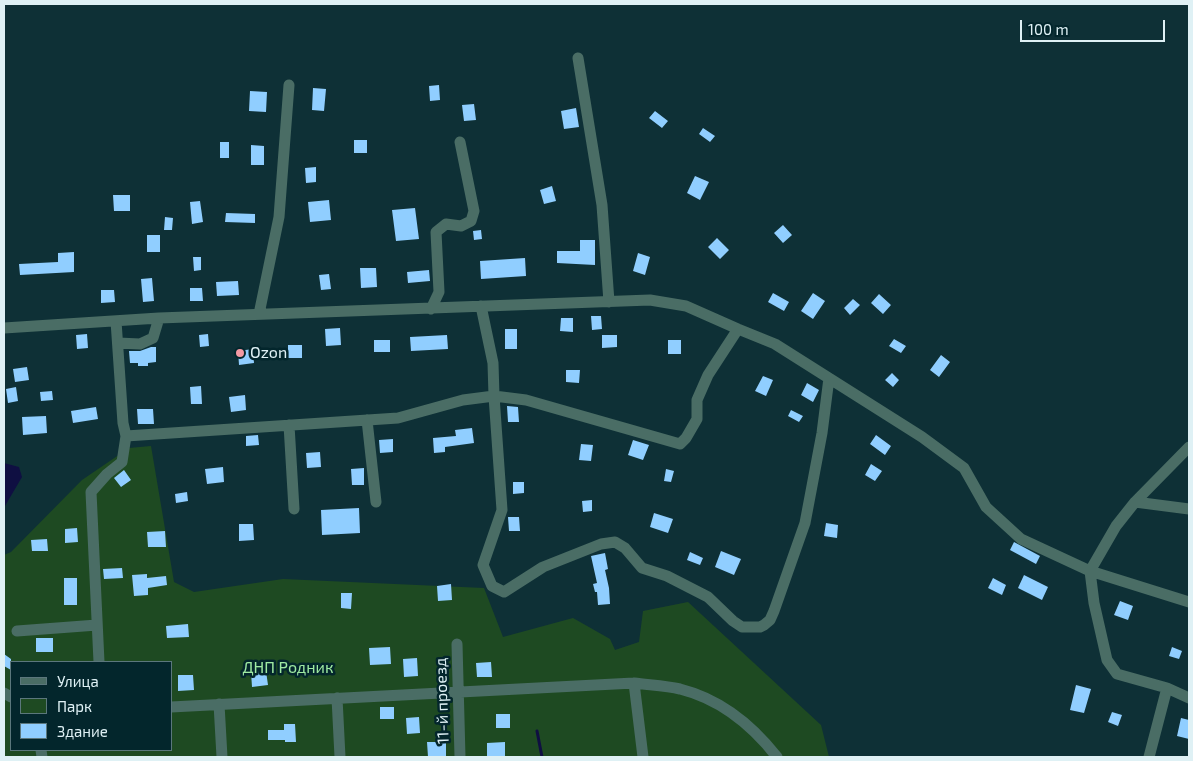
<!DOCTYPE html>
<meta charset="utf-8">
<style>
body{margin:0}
#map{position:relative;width:1193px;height:761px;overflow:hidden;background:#0e3036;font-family:"Exo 2",sans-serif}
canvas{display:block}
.frame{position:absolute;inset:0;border:5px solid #dff1f5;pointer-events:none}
.legend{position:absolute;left:10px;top:661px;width:162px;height:90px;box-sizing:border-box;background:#03262c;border:1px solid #5b777c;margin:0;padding:6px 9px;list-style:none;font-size:15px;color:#dff1f5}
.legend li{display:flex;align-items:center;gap:10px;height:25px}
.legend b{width:25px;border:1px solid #5b777c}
.scale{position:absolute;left:1020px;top:20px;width:145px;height:22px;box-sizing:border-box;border:2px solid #dff1f5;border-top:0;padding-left:6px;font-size:15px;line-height:18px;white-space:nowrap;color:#dff1f5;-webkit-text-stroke:4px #03262c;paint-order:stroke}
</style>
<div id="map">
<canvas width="1193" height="761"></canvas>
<div class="frame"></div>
<ul class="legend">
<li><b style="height:6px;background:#4a6d65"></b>Улица</li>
<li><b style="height:14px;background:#1e4a22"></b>Парк</li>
<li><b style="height:14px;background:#90ceff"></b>Здание</li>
</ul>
<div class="scale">100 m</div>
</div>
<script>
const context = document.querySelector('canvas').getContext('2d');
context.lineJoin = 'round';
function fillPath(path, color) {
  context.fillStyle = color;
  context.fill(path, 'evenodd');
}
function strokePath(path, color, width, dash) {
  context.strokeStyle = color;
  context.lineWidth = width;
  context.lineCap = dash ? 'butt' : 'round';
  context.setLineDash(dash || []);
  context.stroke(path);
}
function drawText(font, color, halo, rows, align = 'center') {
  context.font = font + ' "Exo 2",sans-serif';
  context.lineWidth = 5;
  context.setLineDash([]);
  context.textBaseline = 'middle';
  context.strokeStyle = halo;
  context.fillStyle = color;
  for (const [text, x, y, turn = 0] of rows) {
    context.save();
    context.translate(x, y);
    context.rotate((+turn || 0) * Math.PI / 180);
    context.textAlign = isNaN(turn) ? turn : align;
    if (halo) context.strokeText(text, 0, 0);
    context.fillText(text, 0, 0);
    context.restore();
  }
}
const green = new Path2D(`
 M151,446L174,582L194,592L283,579L484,588L503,637L573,618L610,639L615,650L639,642L643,611L688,602L821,725L829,757H4V555L11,552L82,480L129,448ZM11,662H171V750H11Z`);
const water = new Path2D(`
 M4,463L19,467L22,477L5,506Z`);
const stream = new Path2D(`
 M537,731L542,757`);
const building = new Path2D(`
 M439,85L440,100L430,101L429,86Z
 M313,88L326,89L324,111L312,110Z
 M250,91L267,92L266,112L249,111Z
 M474,104L476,120L464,121L462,105Z
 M576,108L579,127L564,129L561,111Z
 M655,111L668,121L662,128L649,118Z
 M703,128L715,136L710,142L699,134Z
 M354,140H367V153H354Z
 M220,142H229V158H220Z
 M251,145L264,146V165H251Z
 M316,167V182L306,183L305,168Z
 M695,176L709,182L700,200L687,193Z
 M552,186L556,201L544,204L540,190Z
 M113,195H130V211H114Z
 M329,200L331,220L310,222L308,202Z
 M200,201L203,222L192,224L190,202Z
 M415,208L419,239L396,241L392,210Z
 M226,213L255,214V223L225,222Z
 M165,217L173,218L172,230H164Z
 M783,225L792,235L783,243L774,233Z
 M481,230L482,239L474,240L473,231Z
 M147,235H160V252H147Z
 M717,238L729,250L720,259L708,247Z
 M580,240H595V265L557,263V251H580Z
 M74,252V272L20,275L19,264L58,262V253Z
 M638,253L650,257L645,275L633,271Z
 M193,257H201V270L194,271Z
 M525,258L526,276L481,279L480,261Z
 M360,268H376L377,287L361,288Z
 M429,270L430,281L408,283L407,272Z
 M329,274L331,289L321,290L319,275Z
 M152,278L154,301L143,302L141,279Z
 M238,281L239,295L217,296L216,282Z
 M190,288H202L203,301H190Z
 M101,290H114L115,302L101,303Z
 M773,293L789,302L784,311L768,302Z
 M813,293L825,301L813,319L801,311Z
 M879,294L891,305L883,314L871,303Z
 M853,299L860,305L850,315L844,308Z
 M591,316H601L602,329L592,330Z
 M561,318H573V332L560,331Z
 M340,328L341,345L326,346L325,329Z
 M505,329H517V349H505Z
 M87,334L88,348L77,349L76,335Z
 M208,334L209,346L200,347L199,335Z
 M447,335L448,349L411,351L410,337Z
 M602,335H617V347L602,348Z
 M894,339L906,346L901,353L889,346Z
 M374,340H390V352H374Z
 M668,340H681V354H668Z
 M288,345H302V358H288Z
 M151,347H156V362L148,363V366H138V363H130L129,351H140Z
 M253,349L254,363L239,365L238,351Z
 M941,355L950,362L939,377L930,370Z
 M27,367L29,380L15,382L13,369Z
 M566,370H580L579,383L566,382Z
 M892,373L899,380L893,387L885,380Z
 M763,376L773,380L766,396L755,391Z
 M807,383L819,390L813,402L801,395Z
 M201,386L202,404H191L190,387Z
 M16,387L18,401L8,403L6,389Z
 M52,391L53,400L41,401L40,392Z
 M245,395L246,410L231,412L229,397Z
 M507,406L518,407L519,422H508Z
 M96,407L98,419L73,423L71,411Z
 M137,409H153L154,424H138Z
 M791,410L803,416L799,422L788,416Z
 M46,416L47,433L23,435L22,417Z
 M472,428L474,443L445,447V452L434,453L433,438L456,436L455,430Z
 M258,435L259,445L246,446V436Z
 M876,435L891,446L885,455L870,444Z
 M393,439V452L380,453L379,440Z
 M633,440L649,445L643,460L628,455Z
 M581,444L593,445L591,461L579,460Z
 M320,452L321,467L307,468L306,453Z
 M871,464L882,471L875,481L865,475Z
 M223,467L224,482L207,484L205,469Z
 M364,468V485H352L351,469Z
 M666,469L674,471L671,482L664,481Z
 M124,470L131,480L121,487L114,478Z
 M513,482H524V493L513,494Z
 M187,492L188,501L176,503L175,494Z
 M592,500V511L583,512L582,501Z
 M359,508L360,533L322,535L321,510Z
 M654,513L673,519L668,533L650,527Z
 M508,517H519L520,531H509Z
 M826,523L838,525L837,538L824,536Z
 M239,524H253L254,540L239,541Z
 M77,528L78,542L65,543V529Z
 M165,531L166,547H148L147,532Z
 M47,539L48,551H32L31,540Z
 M1014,542L1040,556L1036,564L1010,550Z
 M721,551L741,559L734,575L715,567Z
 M690,552L703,558L700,565L687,560Z
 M605,553L608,569L605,570L609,588L610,604L598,605L597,592H595L593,584L597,583L591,556Z
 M122,568L123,578L104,579L103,569Z
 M147,574V578L166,576L167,585L148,588V595L134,596L132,575Z
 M1024,575L1048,587L1042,600L1018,588Z
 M64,578H77V605H64Z
 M993,578L1006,585L1002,595L988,588Z
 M451,584L452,600L438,601L437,586Z
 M341,593H352L351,609L341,608Z
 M1120,601L1133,606L1128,620L1114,615Z
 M188,624L189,637L167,638L166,626Z
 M36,638H53V652H36Z
 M390,647L391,664L370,665L369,648Z
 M1172,647L1182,651L1179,659L1169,656Z
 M4,654L11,659V670L4,666Z
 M417,658L418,676L404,677L403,659Z
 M491,662L492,677H477L476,663Z
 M266,671L268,685L252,687L251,672Z
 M178,675H193L194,690L178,691Z
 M1076,685L1091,689L1084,713L1070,710Z
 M380,707H394V719H380Z
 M1112,712L1122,715L1118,726L1108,722Z
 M496,714H510V728H496Z
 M419,717L420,733L407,734L406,718Z
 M1181,718L1189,720V739L1177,736Z
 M284,724H295L296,742H285V740H268V730H284Z
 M427,742H446V757H428Z
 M505,742V757H487V743Z`);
const minor = new Path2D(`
 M578,58L602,205L609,302
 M481,306L493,363L494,396L502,510L483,565L492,586L504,592L543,567L601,544L615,542L625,548L642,568L667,576L708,597L733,621L742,627H760L764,625L770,620L774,611L805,523L822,433L829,378
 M431,309L439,292L436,232L446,224L461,226L471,221L474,211L460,142
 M259,314L279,217L289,85
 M116,321L123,423L126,436L398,418L463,400L494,396L526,400L680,444L686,438L697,419V400L708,375L738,329
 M4,328L159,318L650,300L686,306L738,329L775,344L922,437L964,468L986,507L1021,539L1090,571L1189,602
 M118,343L140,344L153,338L159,318
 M367,420L376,502
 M289,425L294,509
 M1135,502L1189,447
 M1189,509L1135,502L1116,526L1090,571L1094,603L1107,660L1117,674L1167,688L1189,698
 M17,631L97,625
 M457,644L460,757
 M99,662L91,492L107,474L122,462L126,436
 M634,683L643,757
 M4,693L11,697
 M337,698L340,757
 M219,704L222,757
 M171,707L634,683C649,685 666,686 680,689C720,699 752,725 777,757
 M41,750L42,757
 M1149,757L1167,688`);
const markers = [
 [240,353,5,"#f49aa4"]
];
const poiNames = [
 ["Ozon",250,353]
];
const parkNames = [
 ["ДНП Родник",288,668]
];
const streetNames = [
 ["11-й проезд",442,701,-92]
];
fillPath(green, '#1e4a22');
fillPath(water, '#0f0f42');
strokePath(stream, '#0f0f42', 3);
fillPath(building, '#90ceff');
strokePath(minor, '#4a6d65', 11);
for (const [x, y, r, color] of markers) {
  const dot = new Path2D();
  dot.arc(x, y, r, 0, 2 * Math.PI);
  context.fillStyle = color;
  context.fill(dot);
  strokePath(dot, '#03262c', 2);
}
drawText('16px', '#dff1f5', '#03262c', poiNames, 'left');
drawText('16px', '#9feaa2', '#03262c', parkNames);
drawText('16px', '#dff1f5', '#03262c', streetNames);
</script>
